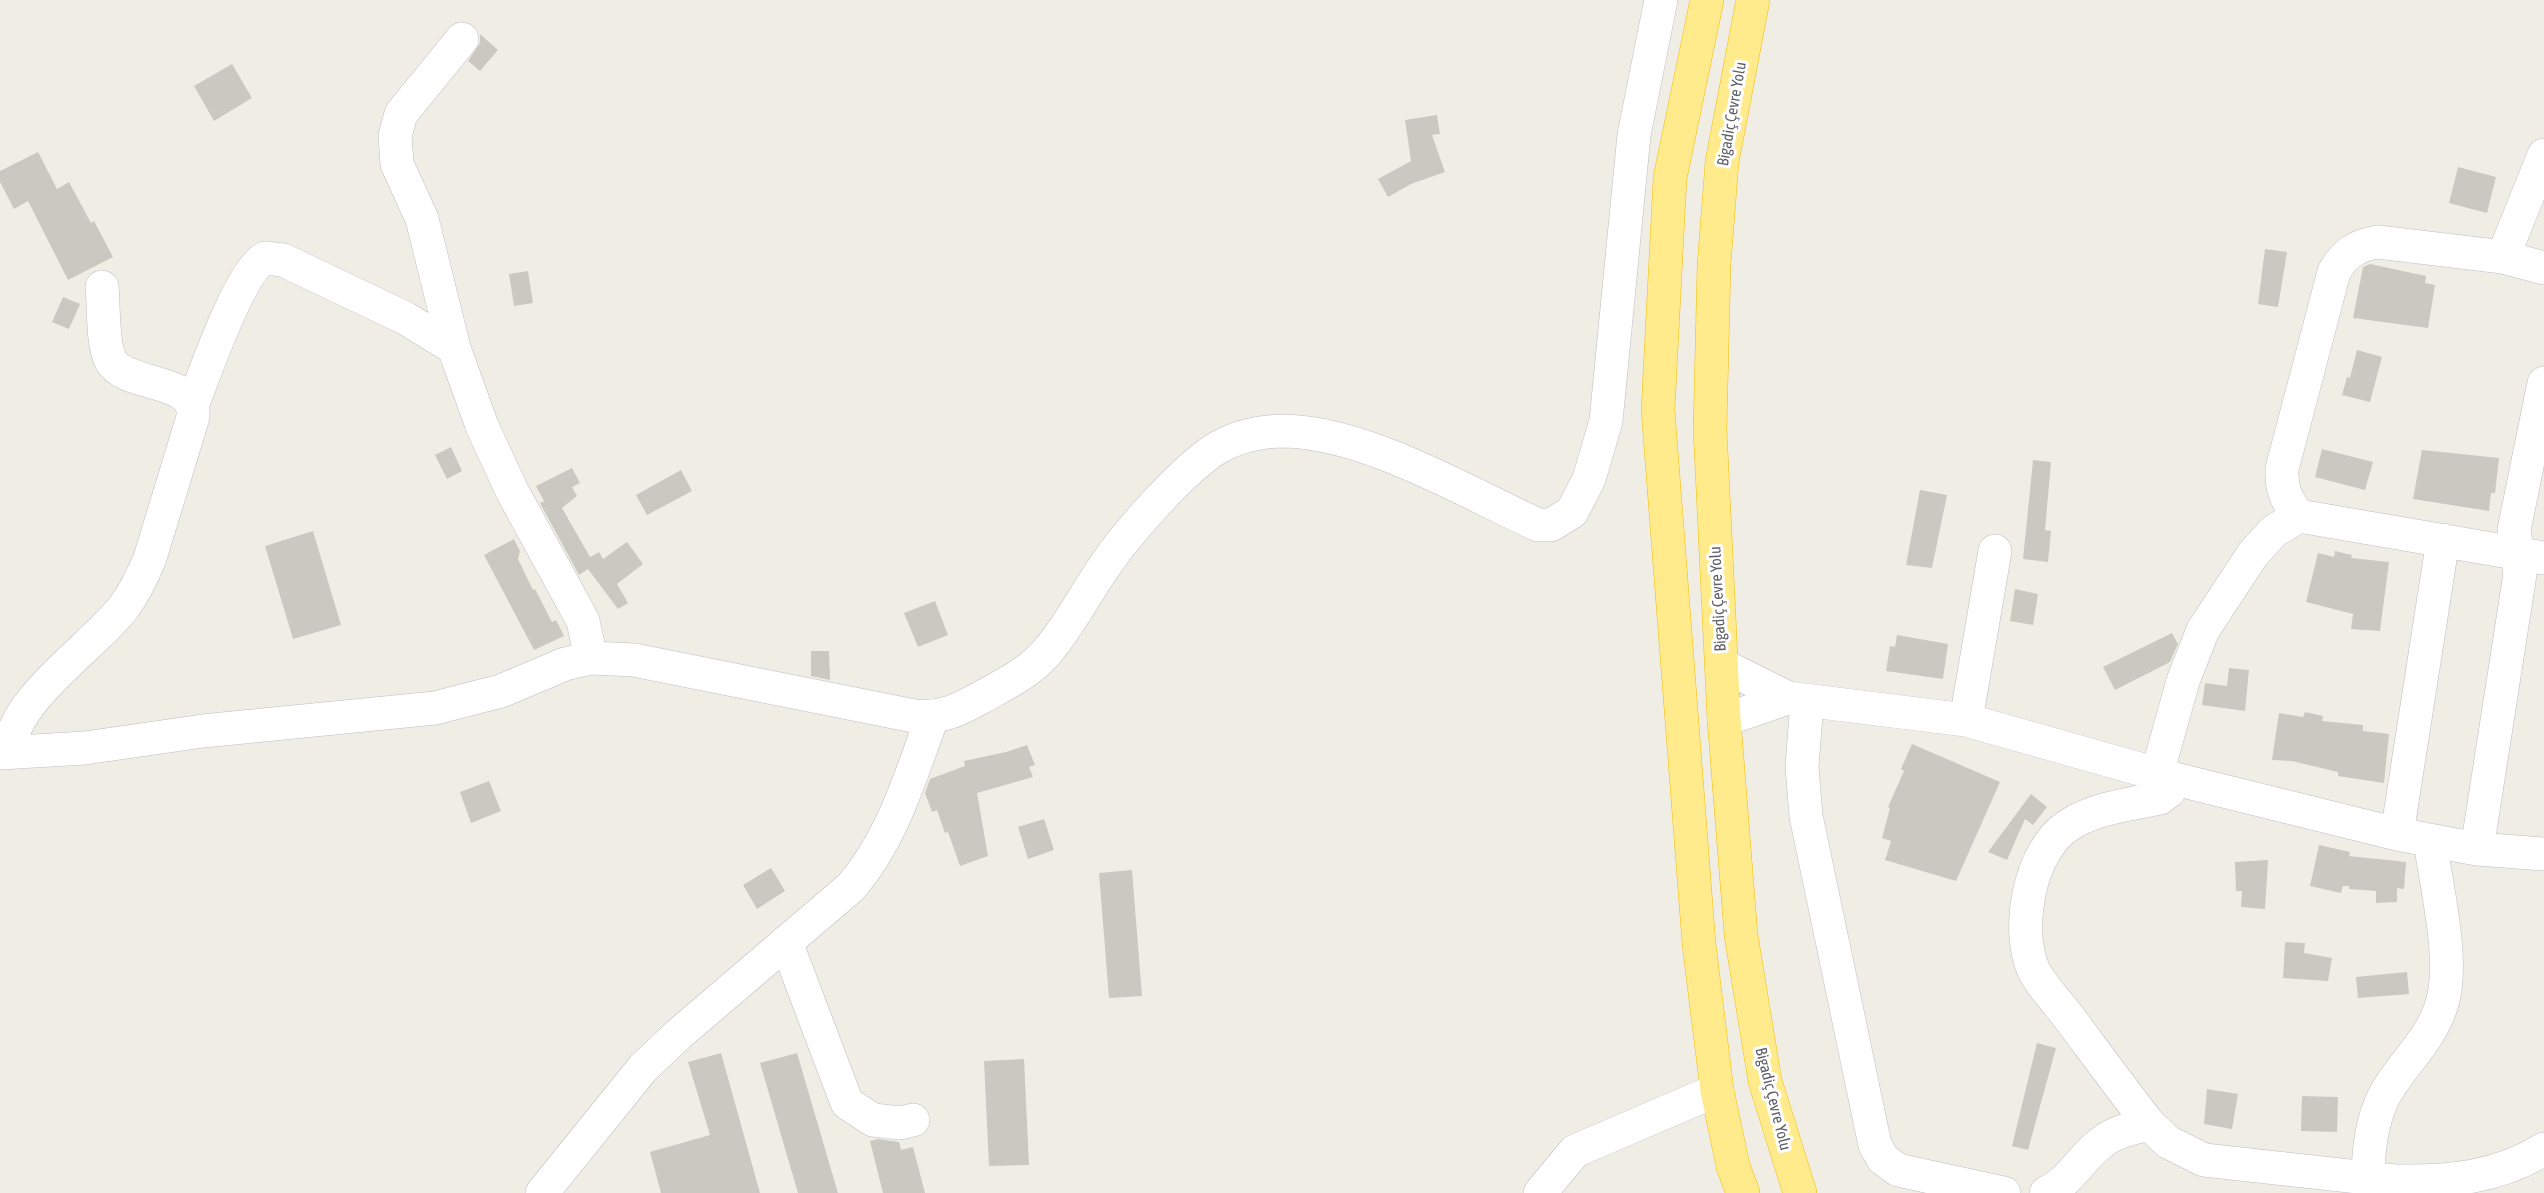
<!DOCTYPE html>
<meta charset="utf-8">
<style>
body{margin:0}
canvas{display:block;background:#f0eee4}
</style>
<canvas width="2544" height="1193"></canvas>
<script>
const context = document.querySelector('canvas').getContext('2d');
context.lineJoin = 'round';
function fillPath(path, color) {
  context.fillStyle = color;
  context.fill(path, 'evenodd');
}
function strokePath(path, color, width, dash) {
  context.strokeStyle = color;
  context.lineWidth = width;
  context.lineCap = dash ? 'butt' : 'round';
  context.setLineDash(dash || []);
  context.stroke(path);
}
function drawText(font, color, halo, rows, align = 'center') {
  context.font = font + ' "Asap Condensed",sans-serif';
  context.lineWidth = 6;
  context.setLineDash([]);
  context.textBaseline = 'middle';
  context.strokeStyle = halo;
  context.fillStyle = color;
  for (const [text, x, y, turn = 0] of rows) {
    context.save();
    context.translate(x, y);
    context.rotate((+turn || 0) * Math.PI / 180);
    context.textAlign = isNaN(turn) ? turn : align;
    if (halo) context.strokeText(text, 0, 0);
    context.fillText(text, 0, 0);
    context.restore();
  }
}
const building = new Path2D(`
 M480,34L498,50L480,71L468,61L480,43Z
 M232,64L252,98L214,121L194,86Z
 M1437,115L1440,134L1432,135L1445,172L1411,184L1388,197L1378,179L1411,161L1405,120Z
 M38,152L57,189L69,182L91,223L94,221L113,257L68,280L28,201L14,209L0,182V171Z
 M2458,167L2496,177L2487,213L2449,203Z
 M2265,249L2287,252L2278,307L2258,304Z
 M2370,264L2426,276L2425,283L2435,285L2428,328L2353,318L2363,267Z
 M528,271L533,303L514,306L509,274Z
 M63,297L80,304L69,329L52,322Z
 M2357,350L2382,357L2370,402L2342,395L2347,377L2350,378Z
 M451,447L462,471L447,479L435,455Z
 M2322,449L2373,462L2365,490L2315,477Z
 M2422,450L2499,458L2495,493H2491L2489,511L2413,499Z
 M2033,460L2051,462L2045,530L2051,531L2048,562L2023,559Z
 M572,468L580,483L572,487L577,496L562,508L590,557L599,552L603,559L627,542L643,564L617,584L628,603L618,609L588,569L579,575L540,503L544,501L536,486Z
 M681,470L692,491L647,515L636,495Z
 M1920,490L1947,495L1932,568L1906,565Z
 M313,531L341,625L293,639L265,546Z
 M514,539L520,551L518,559L533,590L535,589L552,622L556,620L564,636L534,650L484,555Z
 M2335,551L2352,555L2351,558L2389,562L2380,631L2351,629L2353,614L2306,602L2318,553L2334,557Z
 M2015,589L2038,594L2033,625L2010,621Z
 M935,601L948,635L918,647L904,613Z
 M2172,633L2178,644L2170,662L2115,690L2103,667Z
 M1897,635L1948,644L1943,679L1886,671L1890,646L1895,647Z
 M811,651H829L830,680L811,676Z
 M2229,668L2249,670L2245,711L2202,705L2205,683L2227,686Z
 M2305,712L2323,716L2322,721L2363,725V731L2389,734L2384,783L2338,776V772L2292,761L2272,760L2279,713L2303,717Z
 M1912,744L2000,782L1956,881L1885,860L1891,841L1882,838L1890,808L1888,807L1904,771L1901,769Z
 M1027,745L1035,765L1029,767L1033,777L977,793L988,856L960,866L948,832L945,833L937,810L932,812L925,793L930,779L965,766L964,761L1006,752Z
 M489,781L501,811L471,823L460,792Z
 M2031,794L2047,807L2033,825L2025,819L2007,860L1988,852Z
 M1044,819L1054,850L1028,859L1018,827Z
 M2319,845L2350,852L2349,856L2406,862L2404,889L2397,888V902L2376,903V891L2349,889V886H2343L2341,893L2310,886Z
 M2268,860L2265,909L2241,907L2242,891H2236L2235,862Z
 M771,868L785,891L757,909L743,885Z
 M1132,870L1142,996L1109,998L1099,873Z
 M2285,942L2305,943L2304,953L2332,958L2328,981L2283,978Z
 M2407,972L2409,994L2358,998L2356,977Z
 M2037,1043L2056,1048L2028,1150L2012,1146Z
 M721,1053L760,1193H661L650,1152L710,1135L688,1062Z
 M797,1053L838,1193H798L760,1063Z
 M1024,1059L1029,1165L989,1166L984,1061Z
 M2207,1089L2238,1094L2232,1129L2204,1124Z
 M2302,1096L2338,1097L2337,1132L2301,1131Z
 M878,1139L899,1142L901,1150L913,1147L925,1193H883L870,1141Z`);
const minor = new Path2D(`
 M462,39L401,114L395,136L397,164L422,219L454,348L482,426L512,491L583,621L591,658
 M2503,257L2544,155
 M193,404C204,375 240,271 265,258L283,260L405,318L454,348
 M2299,516C2286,501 2281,488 2282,469L2334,272C2345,253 2357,245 2378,242L2503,257L2544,268
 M1722,665L1788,698
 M1807,701L1802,767L1806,816L1875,1145L1883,1159L1898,1170L2004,1193
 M1724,720L1788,698L1966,720L2175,779L2397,834L2477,849L2544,854
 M1966,720L1995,551
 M9,752C12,699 92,648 124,607C135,592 143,575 150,558L193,417C197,377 127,388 111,361C102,345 104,306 102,287
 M0,753L85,748L203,731L435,708L501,691L565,664L591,658L634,660L914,716C942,719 958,710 982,697C1007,683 1033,671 1051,647C1072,621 1087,591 1106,564C1128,532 1186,466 1219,447C1239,436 1262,431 1285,431C1367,433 1464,491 1538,525H1551L1572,512L1589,479L1606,421L1634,135L1661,0
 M2157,774L2183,681L2203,630L2253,554L2274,531L2299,516L2544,558
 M2175,779L2169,791L2160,798C2131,804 2095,808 2069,825C2029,850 2015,930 2034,971C2042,986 2056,1001 2067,1015C2094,1051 2121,1088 2149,1124L2168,1142L2204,1160L2394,1181C2448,1182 2498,1178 2544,1149
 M2397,834L2443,540
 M2477,849L2520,574L2514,530L2544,383
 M786,942L847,1103L873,1120L900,1123L913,1120
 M2368,1179C2368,1147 2372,1113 2390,1086C2409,1057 2434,1035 2443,1000C2454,956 2436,886 2430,840
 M542,1193L643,1068L679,1034L851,887C893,838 910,777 932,718
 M1540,1193L1575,1151L1717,1090
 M2046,1193C2070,1182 2081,1158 2101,1143C2114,1132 2133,1128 2149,1124`);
const highway = new Path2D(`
 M1707,0L1670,178L1658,410L1699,944L1717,1090L1733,1166L1743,1193
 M1753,0L1722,162L1714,265L1710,429L1724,720L1741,935L1765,1081L1800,1193`);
const streetNames = [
 ["Bigadiç Çevre Yolu",1732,114,-80],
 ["Bigadiç Çevre Yolu",1718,599,-93],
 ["Bigadiç Çevre Yolu",1773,1099,76]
];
fillPath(building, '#cbc8c1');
strokePath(minor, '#bcbdc4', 34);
strokePath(highway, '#f4bc00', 34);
strokePath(minor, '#fff', 33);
strokePath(highway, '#ffeb8c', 33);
drawText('16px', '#5c5f66', '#fff', streetNames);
</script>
